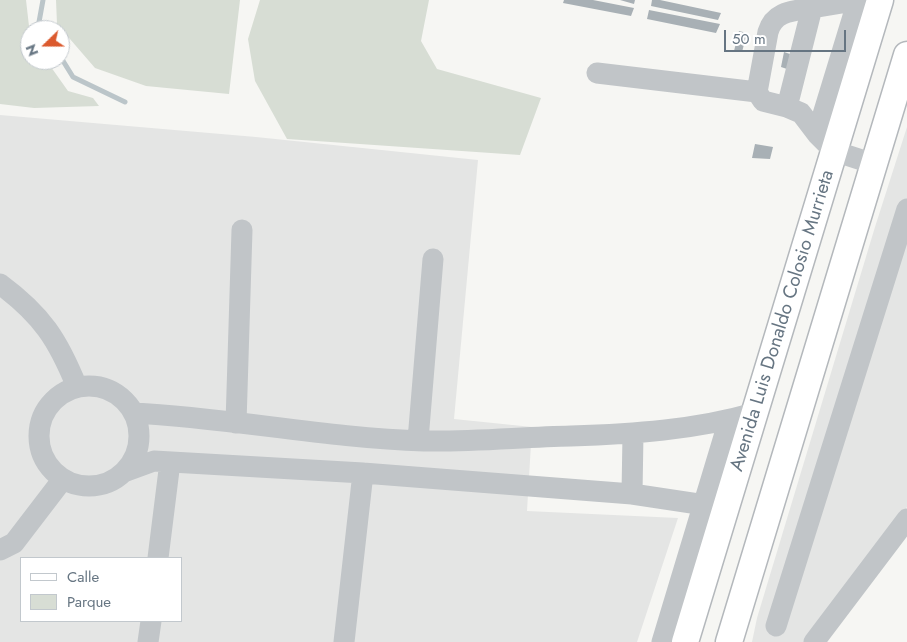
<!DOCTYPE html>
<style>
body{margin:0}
#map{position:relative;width:907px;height:642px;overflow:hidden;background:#f6f6f3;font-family:Jost,sans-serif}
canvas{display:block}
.legend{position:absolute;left:20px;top:557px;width:162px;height:65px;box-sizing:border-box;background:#fff;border:1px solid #c2c8cd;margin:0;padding:6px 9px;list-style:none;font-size:15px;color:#667582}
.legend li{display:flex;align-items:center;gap:10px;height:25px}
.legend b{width:25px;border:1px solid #c2c8cd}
.north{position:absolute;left:20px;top:20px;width:50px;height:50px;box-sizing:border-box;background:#fff;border:1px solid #c2c8cd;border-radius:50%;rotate:248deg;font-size:14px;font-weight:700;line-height:20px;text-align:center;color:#667582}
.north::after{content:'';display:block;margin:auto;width:18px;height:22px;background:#db5a2e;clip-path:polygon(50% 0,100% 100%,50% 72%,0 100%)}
.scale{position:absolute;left:724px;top:30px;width:122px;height:22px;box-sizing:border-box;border:2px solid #667582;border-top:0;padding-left:6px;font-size:15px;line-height:18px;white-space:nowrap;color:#667582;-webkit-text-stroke:4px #fff;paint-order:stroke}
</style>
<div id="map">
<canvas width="907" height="642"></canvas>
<ul class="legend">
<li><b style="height:6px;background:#fff"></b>Calle</li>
<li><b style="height:14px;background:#d7ddd4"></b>Parque</li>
</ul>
<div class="north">N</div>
<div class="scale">50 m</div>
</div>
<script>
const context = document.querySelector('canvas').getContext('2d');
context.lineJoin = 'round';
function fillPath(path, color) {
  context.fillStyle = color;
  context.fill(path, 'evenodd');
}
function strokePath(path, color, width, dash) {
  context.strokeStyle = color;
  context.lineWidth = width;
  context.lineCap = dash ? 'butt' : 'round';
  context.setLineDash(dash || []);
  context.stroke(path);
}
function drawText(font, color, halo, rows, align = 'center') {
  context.font = font + ' Jost,sans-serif';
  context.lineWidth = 5;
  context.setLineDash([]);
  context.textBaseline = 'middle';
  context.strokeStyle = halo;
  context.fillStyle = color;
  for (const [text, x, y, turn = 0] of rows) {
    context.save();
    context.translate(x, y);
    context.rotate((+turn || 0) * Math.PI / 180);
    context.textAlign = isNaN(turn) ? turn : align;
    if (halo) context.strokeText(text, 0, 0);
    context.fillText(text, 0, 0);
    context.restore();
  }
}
const built = new Path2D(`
 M0,115L256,137L478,160L454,419L532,427L527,511L678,518L637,642H0ZM21,558H181V621H21Z
 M907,127V507L809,642H752L757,618L875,227Z`);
const green = new Path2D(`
 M0,0H26L30,35V60H46L68,91L93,98L99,106L34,108L0,104Z
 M56,0H240L229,94L146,86L95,68L57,24Z
 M260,0H429L421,41L437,69L541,98L520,155L287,139L255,81L248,39Z`);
const stream = new Path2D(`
 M43,0L39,22L44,30
 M60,56L73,77L125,102`);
const building = new Path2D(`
 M564,0H593L634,8L631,16L563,3Z
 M620,0H635L634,4Z
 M652,0H660L721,13L718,20L651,6Z
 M649,10L720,24L716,33L647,19Z
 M739,31L747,33L742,52L734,51Z
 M784,52L790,54L787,69L781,67Z
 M755,144L773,147L770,159L752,158Z`);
const minor = new Path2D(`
 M860,0L812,8L787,107L801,113L817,134L834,151L874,164
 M597,73L757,92
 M787,107L763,101L757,92L768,32C774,11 793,11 812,8
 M817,134L858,0
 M0,284C42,315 58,340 77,387
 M39 436a50 50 0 1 1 100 0a50 50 0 1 1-100 0Z
 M134,413C231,418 327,438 424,441C473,442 522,437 571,436C632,434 695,430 754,413
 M236,423L242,230
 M418,440L433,259
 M124,472L154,461L363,473L632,494L725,508
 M632,494L633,434
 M0,550L14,543L63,479
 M158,558L170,462
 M776,626L907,209
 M148,642L151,621
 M344,642L363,473
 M662,642L729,420
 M814,642L907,519`);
const major = new Path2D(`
 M685,642L880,0
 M729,642L907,55`);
const streetNames = [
 ["Avenida Luis Donaldo Colosio Murrieta",783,321,-73]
];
fillPath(built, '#e4e5e4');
fillPath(green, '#d7ddd4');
strokePath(stream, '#bbc5c9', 5);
fillPath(building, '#a8b0b5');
strokePath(major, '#b4b8bc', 29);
strokePath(minor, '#c1c5c8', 21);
strokePath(major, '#fff', 26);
drawText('19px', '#667582', '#fff', streetNames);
</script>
